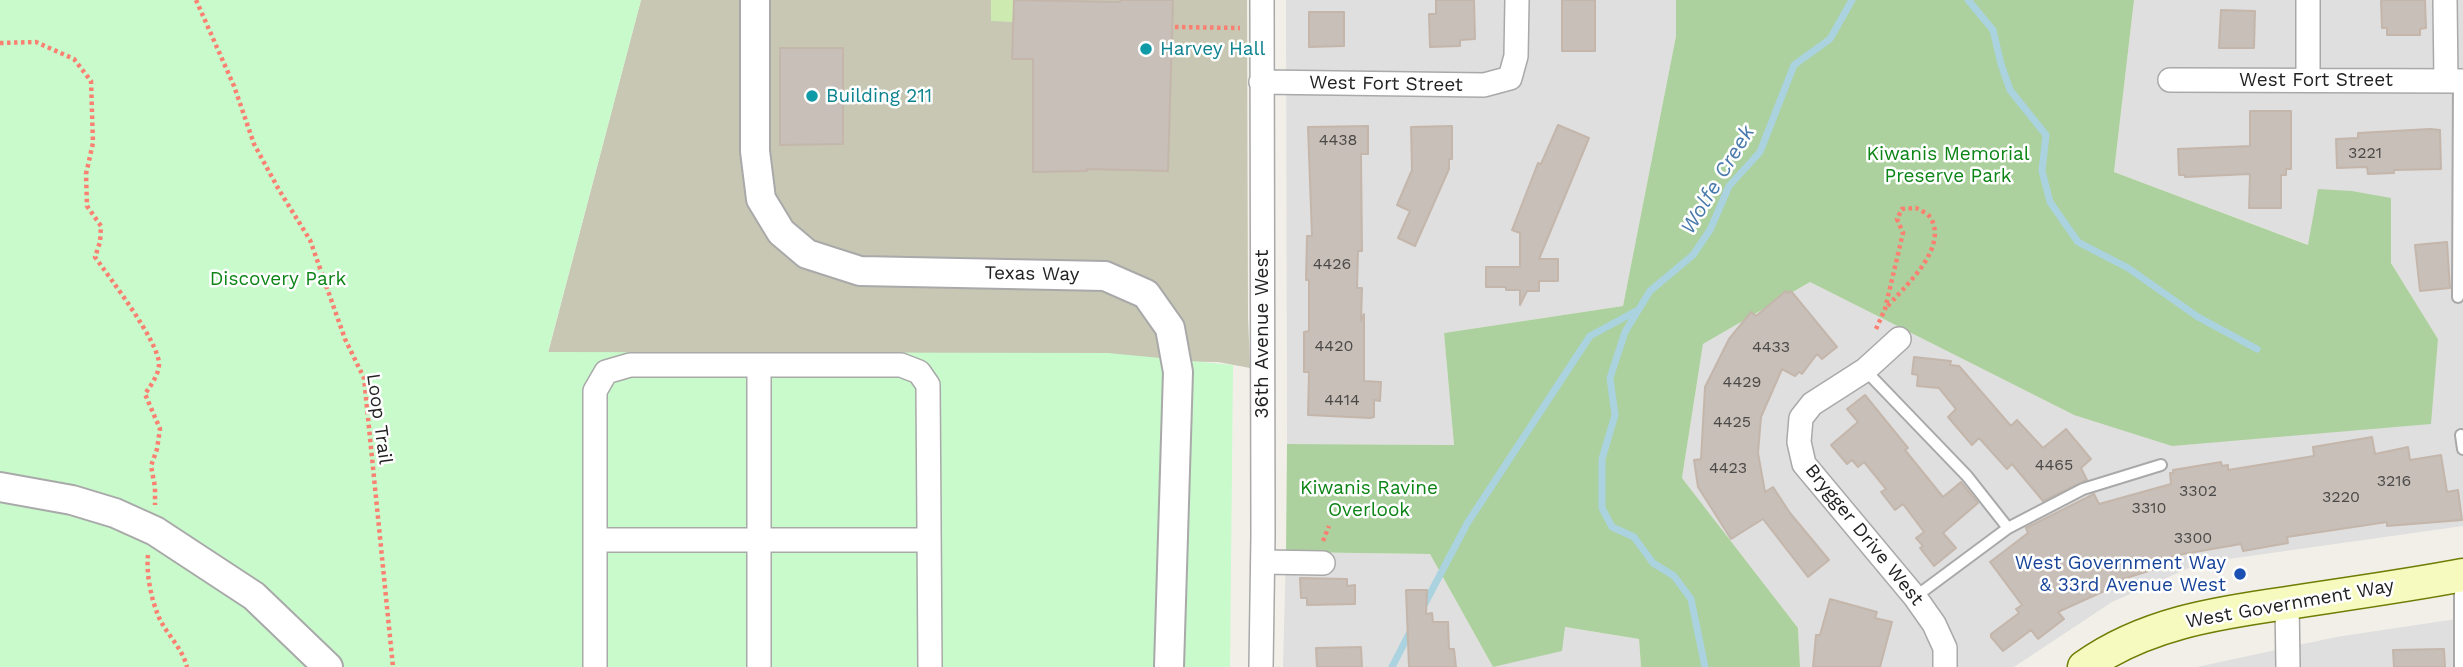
<!DOCTYPE html>
<style>
body{margin:0}
canvas{display:block;background:#f2efe9}
</style>
<canvas width="2463" height="667"></canvas>
<script>
const context = document.querySelector('canvas').getContext('2d');
context.lineJoin = 'round';
function fillPath(path, color) {
  context.fillStyle = color;
  context.fill(path, 'evenodd');
}
function strokePath(path, color, width, dash) {
  context.strokeStyle = color;
  context.lineWidth = width;
  context.lineCap = dash ? 'butt' : 'round';
  context.setLineDash(dash || []);
  context.stroke(path);
}
function drawText(font, color, halo, rows, align = 'center') {
  context.font = font + ' "Work Sans",sans-serif';
  context.lineWidth = 5;
  context.setLineDash([]);
  context.textBaseline = 'middle';
  context.strokeStyle = halo;
  context.fillStyle = color;
  for (const [text, x, y, turn = 0] of rows) {
    context.save();
    context.translate(x, y);
    context.rotate((+turn || 0) * Math.PI / 180);
    context.textAlign = isNaN(turn) ? turn : align;
    if (halo) context.strokeText(text, 0, 0);
    context.fillText(text, 0, 0);
    context.restore();
  }
}
const residential = new Path2D(`
 M1286,0H1676V36L1623,306L1444,333L1454,445L1287,444Z
 M2134,0H2463V526L2200,563L2112,602L2014,667H1800L1798,628L1682,478L1703,344L1810,282L2074,415L2438,339L2391,263V199L2309,245L2114,172Z
 M1286,552L1430,554L1493,667L1564,627L1639,639L1641,667H1283Z
 M2463,618V667H2197L2336,637Z`);
const construction = new Path2D(`
 M641,0H1247L1248,317L1250,368L1218,362L548,353Z`);
const grass = new Path2D(`
 M991,0H1014L1013,22L991,21Z`);
const forest = new Path2D(`
 M1676,0H2134L2114,172L2308,245L2318,189L2352,191L2391,198V263L2438,339L2431,424L2172,446L2074,415L1810,282L1703,344L1682,478L1798,628L1800,667H1641L1639,639L1565,627L1562,651L1493,667L1430,554L1286,552L1287,444L1454,445L1444,333L1623,306L1676,36Z`);
const park = new Path2D(`
 M0,0H641L548,352L1108,353L1233,365L1230,667H0Z`);
const stream = new Path2D(`
 M1968,0L1993,30L2001,64L2010,90L2046,135L2042,171L2050,202L2078,242L2128,268L2198,317L2257,349
 M1423,607L1468,522L1590,336L1638,310
 M1392,667L1411,630
 M1705,667L1691,599L1674,576L1653,563L1634,537L1612,527L1602,508V459L1615,415L1610,378L1625,332L1650,291L1693,255L1710,230L1729,186L1760,152L1794,65L1830,39L1852,0`);
const building = new Path2D(`
 M1014,0L1120,2V0H1173L1168,171L1087,169V171L1033,172V59H1012Z
 M1436,0H1474L1475,39L1460,40V46L1430,47L1429,14H1436Z
 M1562,0H1595V51H1562Z
 M2381,0H2425L2426,28L2420,29V35H2387V28H2382Z
 M2221,10L2255,11L2254,48H2219Z
 M1309,12H1344V46L1309,47Z
 M780,48H843V144L780,145Z
 M2250,111H2291V169H2286V175H2281V208H2249L2250,174L2185,177V175H2179L2178,149L2250,146Z
 M1558,125L1589,138L1539,259H1558V281H1539V291H1527L1520,305V290H1506V287H1486V267H1520V233L1512,230L1538,163L1541,164Z
 M1368,126V154H1361L1362,251H1358L1357,288H1362L1361,321L1364,314V381L1381,382L1380,401L1374,400V417L1370,418L1308,415L1309,372H1304V332L1309,331V280H1306L1307,236H1312L1308,127Z
 M1452,126V159H1449V169L1415,246L1398,238L1410,211L1397,205L1412,170L1411,127Z
 M2430,129L2440,130L2441,169L2394,170V173L2368,174L2367,167L2337,168L2336,139L2358,138V133Z
 M2447,242L2450,288L2420,291L2415,245Z
 M1786,291L1788,293L1791,291L1837,347L1822,359L1817,354L1802,374L1799,372L1795,376L1782,369L1761,417L1758,453L1765,492L1773,487L1790,513L1829,560L1808,577L1763,519L1731,539L1698,487L1694,460L1701,459L1705,387L1729,339L1751,312L1756,316Z
 M1914,357L1951,361L1950,365L1959,366L2011,426L2017,420L2043,448L2066,429L2091,459L2081,468L2087,480L2043,501L2012,464L2007,469L1979,438L1972,445L1948,417L1956,409L1939,388L1917,386L1918,375L1912,374Z
 M1865,395L1908,448L1905,450L1943,497L1961,482L1978,503L1943,533L1956,548L1934,566L1920,548L1923,546L1916,538L1924,532L1903,504L1895,510L1881,492L1886,489L1864,462L1858,467L1852,460L1847,464L1831,445L1858,422L1847,409Z
 M2372,437L2375,454L2408,447L2410,460L2441,455L2447,492L2458,490L2462,520L2387,526V522L2287,537L2288,543L2243,551L2241,544L2172,556L2174,563L2123,579L2124,582L2058,612L2064,619L2038,639L2031,630L2003,651L1991,637V634L2019,613L2016,609L2022,605L1990,562L2028,533L2026,528L2094,494L2099,504L2171,484L2170,473H2173V470L2221,462L2222,466L2228,465V470L2265,464L2314,456L2313,447Z
 M1300,578L1347,579V586L1355,585V604L1307,605V598H1301Z
 M1406,590H1427L1426,614L1432,613L1433,622H1448L1449,649H1454L1456,667H1409Z
 M1830,599L1877,612L1875,618L1892,622L1880,667H1813L1816,635H1820Z
 M1361,647L1362,667H1317L1316,648Z
 M2444,649L2445,667H2394L2393,650Z`);
const path = new Path2D(`
 M196,0L234,86L254,144L279,190L310,240L345,339L364,378L393,667
 M1175,27L1240,28
 M0,43L36,42L74,59L91,81L93,143L86,174L87,206L101,226L100,242L95,257C109,277 160,343 159,365C158,376 151,385 145,394L160,429L157,449L151,466L155,487V505
 M1876,329L1885,309L1903,233L1897,219L1902,209L1916,208C1920,210 1927,213 1930,217C1950,248 1903,288 1885,309
 M1323,541L1329,526
 M148,555C146,573 151,598 158,615C165,633 182,647 187,667`);
const service = new Path2D(`
 M2458,297L2459,81
 M1865,370L1967,476L2008,528
 M2461,435L2463,449
 M1915,597L2008,528L2083,489L2161,465
 M2460,667V578`);
const minor = new Path2D(`
 M2445,0L2446,81
 M2308,79V0
 M2170,80L2463,81
 M1261,82L1484,85L1510,78L1516,56L1517,0
 M1899,339L1865,370L1812,404L1801,418L1799,442L1804,464L1915,597L1934,624L1945,648V667
 M759,365V667
 M595,540H929
 M1263,562L1323,563
 M2287,603L2288,667
 M595,667V391L606,372L630,365H901L919,372L928,385L930,667
 M1261,667L1263,535L1262,0`);
const tertiary = new Path2D(`
 M755,0V151L761,199L781,232L807,254L860,271L1105,276L1146,294L1170,328L1178,372L1169,667
 M0,487L72,500L115,513L155,531L254,596L328,667`);
const secondary = new Path2D(`
 M2084,667C2144,624 2216,613 2287,603C2346,594 2405,586 2463,575`);
const markers = [
 [1146,49,7,"#0f9aa8"],
 [812,96,7,"#0f9aa8"],
 [2240,574,7,"#1a4fb4"]
];
const numberNames = [
 ["4438",1338,140],
 ["3221",2365,153],
 ["4426",1332,264],
 ["4420",1334,346],
 ["4433",1771,347],
 ["4429",1742,382],
 ["4414",1342,400],
 ["4425",1732,422],
 ["4465",2054,465],
 ["4423",1728,468],
 ["3216",2394,481],
 ["3302",2198,491],
 ["3220",2341,497],
 ["3310",2149,508],
 ["3300",2193,538]
];
const cultureNames = [
 ["Harvey Hall",1160,49],
 ["Building 211",826,96]
];
const streetNames = [
 ["West Fort Street",2316,80],
 ["West Fort Street",1386,84,1],
 ["Texas Way",1032,274,1],
 ["36th Avenue West",1262,334,-90],
 ["Loop Trail",379,419,82],
 ["Brygger Drive West",1864,535,51],
 ["West Government Way",2290,604,-10]
];
const parkNames = [
 ["Kiwanis Memorial",1948,154],
 ["Preserve Park",1948,176],
 ["Discovery Park",278,279],
 ["Kiwanis Ravine",1369,488],
 ["Overlook",1369,510]
];
const transitNames = [
 ["West Government Way",2226,563],
 ["& 33rd Avenue West",2226,585]
];
const waterNames = [
 ["Wolfe Creek",1718,180,-59]
];
fillPath(residential, '#e0dfdf');
fillPath(construction, '#c7c7b4');
fillPath(grass, '#cdebb0');
fillPath(forest, '#add19e');
fillPath(park, '#c8facc');
strokePath(stream, '#aad3df', 7);
fillPath(building, '#c7bfb8');
strokePath(building, '#c4b6ab', 2);
strokePath(service, '#a9a9a9', 14);
strokePath(minor, '#a9a9a9', 26);
strokePath(tertiary, '#a9a9a9', 32);
strokePath(secondary, '#707d05', 35);
strokePath(path, '#fa8072', 4.5, [3.5, 3.5]);
strokePath(service, '#fff', 10);
strokePath(minor, '#fff', 23);
strokePath(tertiary, '#fff', 28);
strokePath(secondary, '#f7fabf', 32);
for (const [x, y, r, color] of markers) {
  const dot = new Path2D();
  dot.arc(x, y, r, 0, 2 * Math.PI);
  context.fillStyle = color;
  context.fill(dot);
  strokePath(dot, '#fff', 2.5);
}
drawText('16px', '#4b4948', null, numberNames);
drawText('19px', '#0d838f', '#fff', cultureNames, 'left');
drawText('19px', '#222', '#fff', streetNames);
drawText('19px', '#0c8416', '#fff', parkNames);
drawText('19px', '#164399', '#fff', transitNames, 'right');
drawText('italic 21px', '#4a7aab', '#fff', waterNames);
</script>
